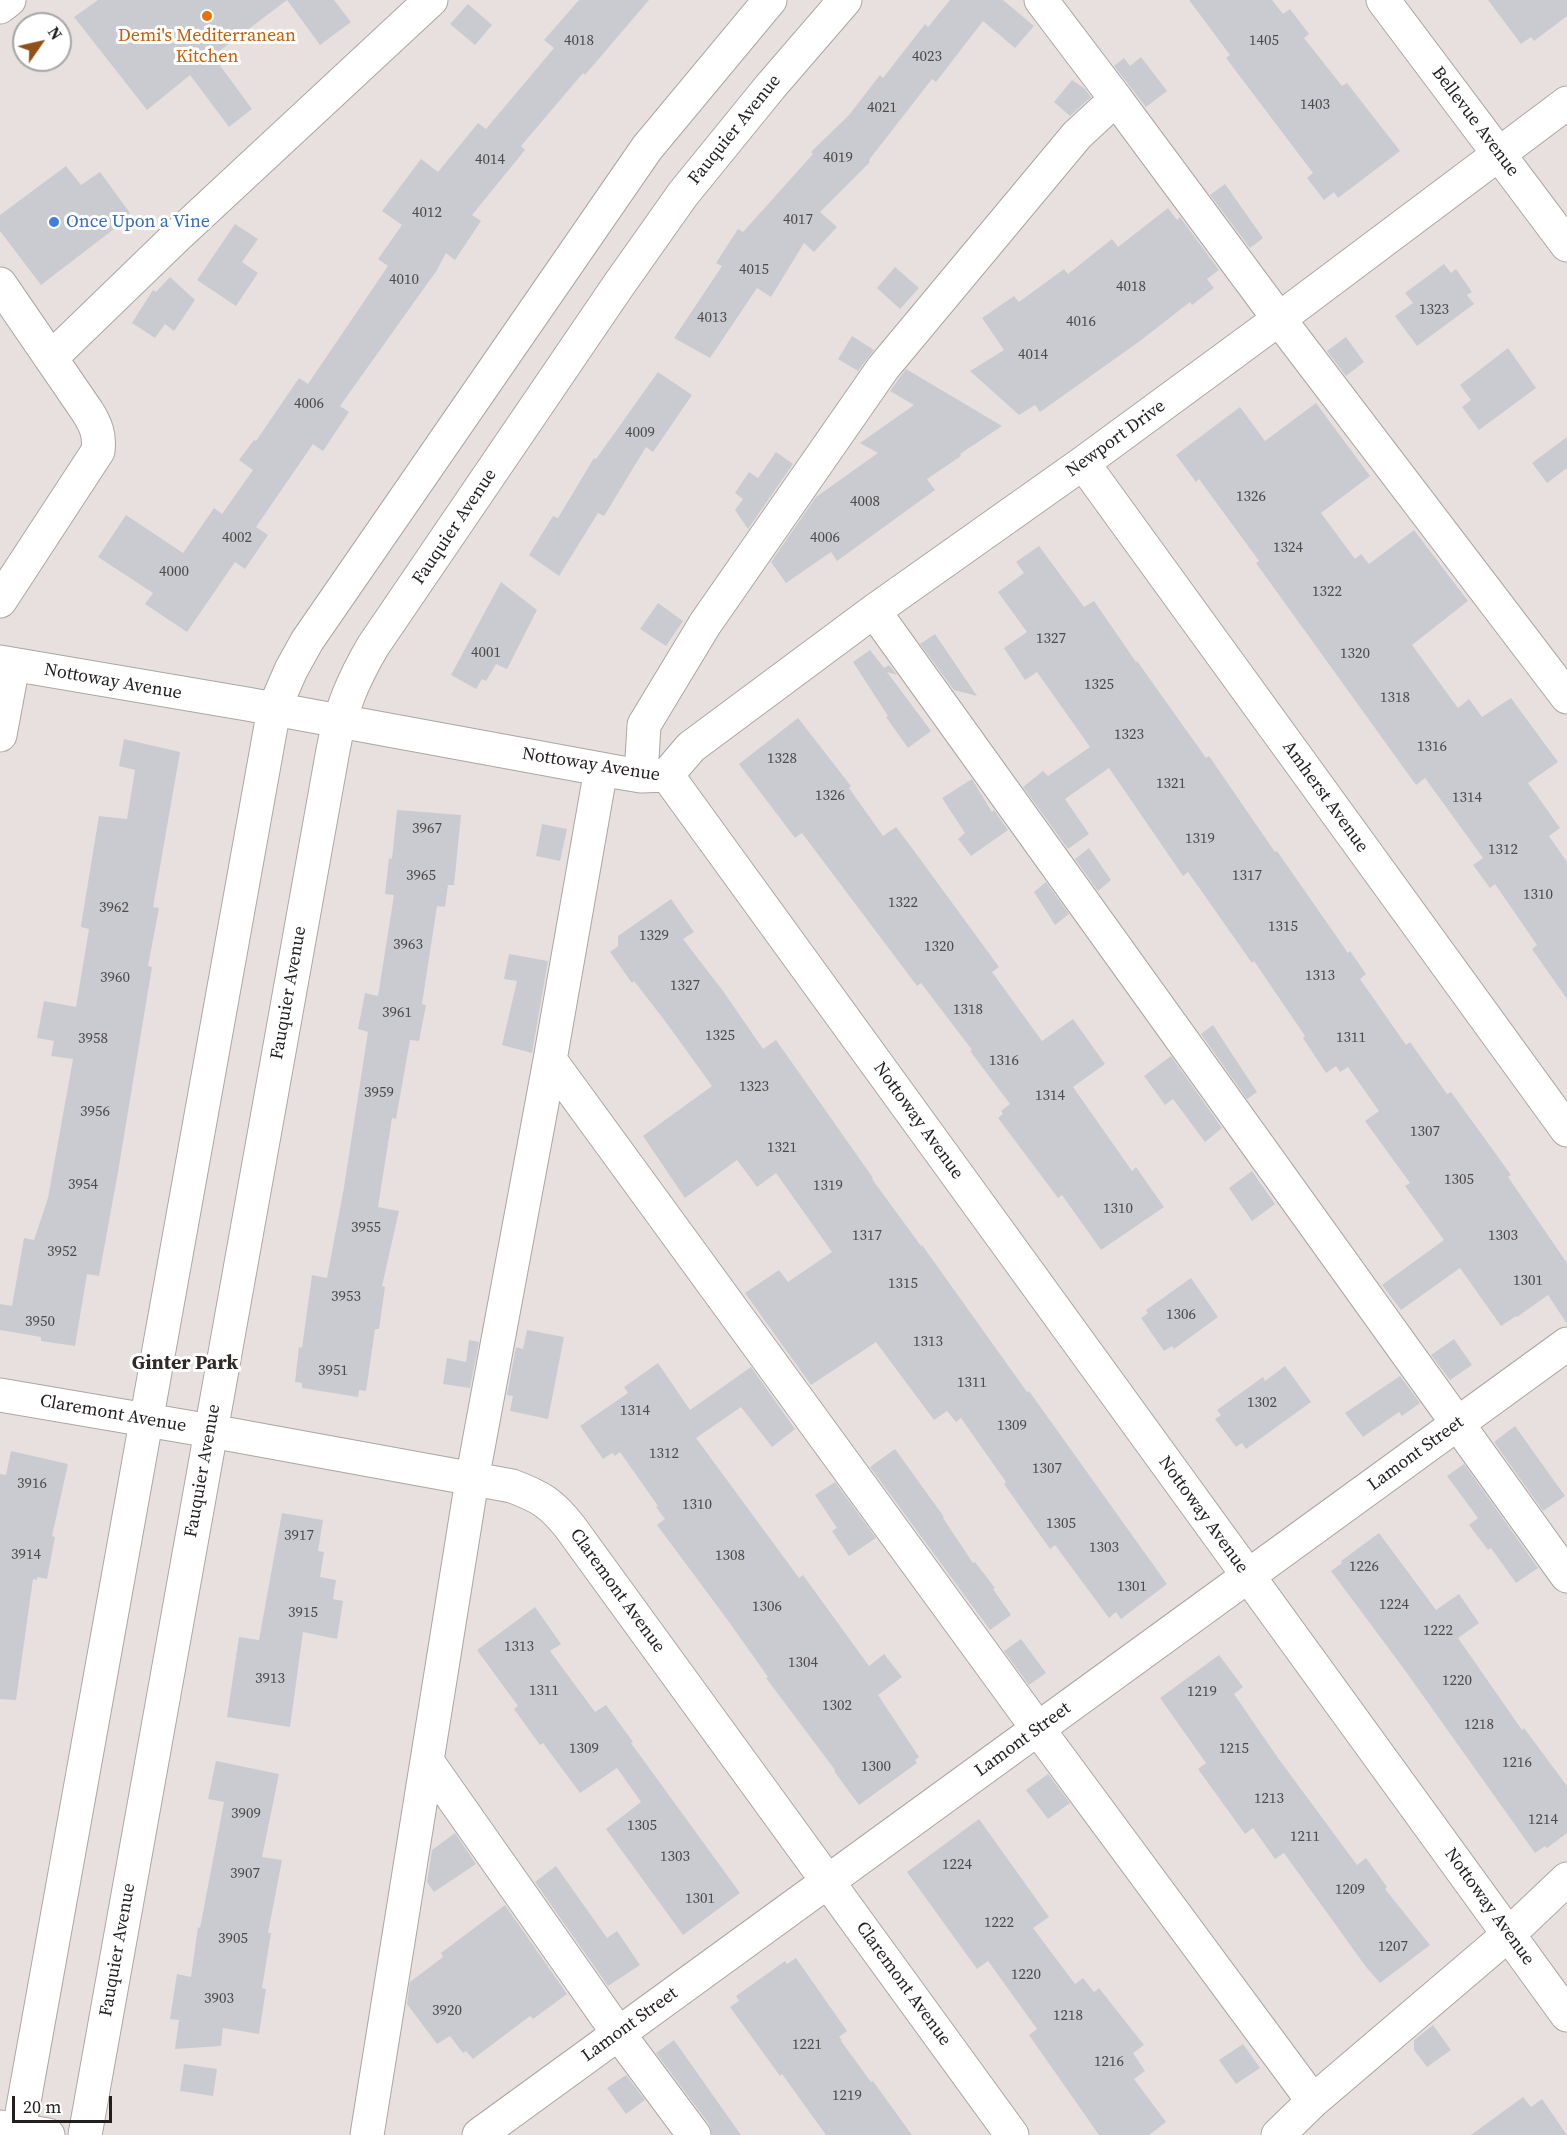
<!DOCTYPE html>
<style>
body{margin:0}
#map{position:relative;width:1567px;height:2135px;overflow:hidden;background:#e7e0de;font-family:"Source Serif 4",serif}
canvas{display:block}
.north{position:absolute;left:12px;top:12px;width:60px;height:60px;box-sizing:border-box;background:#fff;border:2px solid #a7a5a5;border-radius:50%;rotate:56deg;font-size:16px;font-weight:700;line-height:24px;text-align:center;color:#221f1e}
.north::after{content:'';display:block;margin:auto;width:21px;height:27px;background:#905118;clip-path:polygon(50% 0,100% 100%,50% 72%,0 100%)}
.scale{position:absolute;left:12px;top:2096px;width:100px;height:27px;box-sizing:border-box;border:3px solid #221f1e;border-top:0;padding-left:8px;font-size:18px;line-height:21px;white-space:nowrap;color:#221f1e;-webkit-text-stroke:4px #fff;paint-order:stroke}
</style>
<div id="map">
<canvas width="1567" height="2135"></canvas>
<div class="north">N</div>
<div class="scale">20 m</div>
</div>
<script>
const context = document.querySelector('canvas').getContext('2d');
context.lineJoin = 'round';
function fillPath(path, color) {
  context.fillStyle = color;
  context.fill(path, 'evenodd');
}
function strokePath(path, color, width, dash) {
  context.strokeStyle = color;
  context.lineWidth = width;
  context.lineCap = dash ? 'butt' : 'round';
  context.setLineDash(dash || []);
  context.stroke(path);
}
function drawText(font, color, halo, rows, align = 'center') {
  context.font = font + ' "Source Serif 4",serif';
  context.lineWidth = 6;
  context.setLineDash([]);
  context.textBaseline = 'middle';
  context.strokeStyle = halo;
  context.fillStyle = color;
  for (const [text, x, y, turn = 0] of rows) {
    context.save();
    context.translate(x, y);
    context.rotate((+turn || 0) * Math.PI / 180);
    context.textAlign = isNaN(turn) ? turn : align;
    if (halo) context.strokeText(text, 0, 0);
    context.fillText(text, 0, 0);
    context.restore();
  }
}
const building = new Path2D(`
 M98,0H287L213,56L252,109L229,127L190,75L147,110L74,17Z
 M287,0H334L351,22L320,45Z
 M579,0H649L585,75L583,73L521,146L525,150L472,215L481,221L455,260L446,253L437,270L340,406L349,412L323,451L313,444L256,527L268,535L245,569L235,562L187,632L145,604L153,593L98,557L126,515L183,553L214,508L222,514L253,470L239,460L254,440L256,441L299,378L308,384L388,266L378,259L402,225L382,211L421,159L438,172L478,123L486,129L554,48L544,40Z
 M950,0H1003L1034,26L1015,48L983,21L936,82L932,79L869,160L870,162L820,212L837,227L814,252L804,243L771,297L757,288L710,358L674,338L722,266L716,263L738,229L743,232L813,154L811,152L849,115L880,75L883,78L925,24L928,27Z
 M1189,0H1272L1283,14L1290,9L1309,34L1304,38L1342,86L1347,83L1400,151L1338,198L1334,192L1324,200L1307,178L1313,173L1226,58L1230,55Z
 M1488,0H1567V16L1534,41L1531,37L1521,44Z
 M468,4L492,25L475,45L450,24Z
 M1141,57L1167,91L1146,107L1114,66L1124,58L1130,66Z
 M1072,80L1084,88L1091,97L1070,116L1054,102Z
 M66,166L81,185L100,172L130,213L111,226L114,229L41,285L0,231V215Z
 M1225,184L1263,238L1250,248L1210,195Z
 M1168,208L1177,220L1180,217L1219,270L1207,279L1214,288L1192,305L1190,302L1140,341L1040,412L1035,405L1019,415L970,371L1004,350L982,318L1014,296L1019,302L1064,269L1068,274L1112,239L1118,247Z
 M235,224L258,239L242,262L258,273L236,306L197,280Z
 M1444,264L1451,273L1456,269L1472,292L1467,295L1474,304L1417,346L1395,316L1413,303L1405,293Z
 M895,267L919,288L900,309L877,288Z
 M170,277L195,300L174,331L165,324L155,338L132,323L153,290L156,292Z
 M852,336L874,350L858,371L838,359Z
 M1346,337L1364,362L1346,376L1327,351Z
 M1508,348L1536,388L1479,430L1462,407L1471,400L1460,385Z
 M906,369L1002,426L960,454L961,456L927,479L935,490L837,561L831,552L786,583L771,562L816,497L878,453L860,443L914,405L890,391Z
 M658,372L692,395L653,452L646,447L604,516L598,513L559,576L529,555L553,516L558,518L594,458L596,459Z
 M1316,403L1370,476L1321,513L1355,559L1361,554L1369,564L1414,530L1468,601L1412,645L1458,708L1469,699L1482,717L1511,698L1558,762L1528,783L1560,828L1549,836L1567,862V999L1532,949L1537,945L1495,884L1490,888L1473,865L1483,858L1425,778L1416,785L1256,563L1259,561L1199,479L1196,482L1176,455L1240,407L1265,441Z
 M1567,437V468L1547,483L1532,463Z
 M776,452L793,464L748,529L735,510L743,499L735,493L749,472L758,478Z
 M1039,546L1084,607L1094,601L1136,662L1137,661L1206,758L1209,756L1275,852L1277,851L1348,953L1350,951L1366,974L1360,979L1406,1045L1410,1042L1447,1094L1451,1092L1511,1175L1508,1177L1567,1263V1324L1548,1295L1517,1317L1516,1316L1501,1326L1460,1268L1401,1310L1382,1285L1444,1240L1405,1186L1410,1183L1365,1121L1379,1111L1348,1067L1340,1072L1336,1066L1326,1073L1303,1038L1305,1036L1254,961L1252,963L1188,872L1183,876L1109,768L1065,799L1089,834L1068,849L1023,787L1043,771L1048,776L1090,747L1037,672L1025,680L1004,648L1027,632L998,592L1024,573L1016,562Z
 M501,582L537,610L507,669L496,664L486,681L482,679L476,689L451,675Z
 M658,603L683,621L666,646L640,629Z
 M935,634L977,696L954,690L920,644Z
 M870,650L884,668L889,665L897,675L887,672L931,731L908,748L886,717L888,716L853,662Z
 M798,718L851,786L849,788L883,836L896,827L912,848L999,967L992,972L1042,1041L1073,1019L1105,1064L1073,1087L1132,1171L1136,1167L1164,1207L1101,1250L1062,1195L1058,1198L998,1118L1003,1114L1001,1111L1010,1104L970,1051L972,1050L921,983L917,986L802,833L795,838L739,764Z
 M124,739L180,752L153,907L159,908L148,966L152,967L118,1172L99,1276L87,1274L75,1346L41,1341V1337L0,1330V1304L12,1306L24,1238L34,1240L48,1198L73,1059L51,1056L54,1041L37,1038L44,1001L76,1007L89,929L81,927V925L99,816L127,819L135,770L119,766Z
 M972,779L992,812L994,810L1008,830L971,856L958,839L965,833L942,798Z
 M397,810L461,815L454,885H448L445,907L437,906L422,1004L426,1005L419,1041L410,1040L396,1119L392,1118L378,1207L399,1211L382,1286L385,1287L379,1329H375L366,1391L359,1390L358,1397L302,1388V1383L295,1382L299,1347L302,1348L312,1275L327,1278L344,1187L368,1032L358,1029L365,993L378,996L394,895L385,894L389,858L392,859Z
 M542,824L567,829L560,861L536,856Z
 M1089,848L1111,880L1098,891L1075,859Z
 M1046,882L1069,914L1055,925L1034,892Z
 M671,899L694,932L683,939L723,991L763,1049L776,1040L873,1178L872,1179L921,1246L922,1245L1027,1392L1029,1391L1167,1584L1121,1619L1116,1612L1109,1618L1055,1545L1050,1549L1004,1484L1006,1482L961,1418L956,1422L947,1411L934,1420L876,1342L811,1385L745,1293L779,1270L788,1282L832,1252L776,1173L757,1187L737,1160L685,1198L643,1136L712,1086L665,1021L634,981L632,983L610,952L618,946V936Z
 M509,954L548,961L532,1053L502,1045L517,981L504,979Z
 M1213,1025L1257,1092L1247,1099L1201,1034Z
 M1171,1056L1222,1128L1205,1142L1173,1099L1165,1105L1144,1076Z
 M1252,1171L1275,1204L1252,1221L1229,1188Z
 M1191,1278L1218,1317L1174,1349L1172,1346L1164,1351L1141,1318L1148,1313L1146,1310Z
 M527,1330L564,1337L548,1419L510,1411L513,1396L507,1395L516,1347L523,1349Z
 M1454,1339L1472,1365L1450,1380L1431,1355Z
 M469,1340L479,1342L470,1388L443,1384L447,1358L466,1362Z
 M658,1363L690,1410L751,1367L795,1429L772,1447L741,1407L696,1438L799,1578L803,1575L869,1666L884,1654L902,1677L878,1695L919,1757L915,1760L917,1763L859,1805L834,1771L835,1770L766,1678L768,1677L729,1622L657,1525L665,1519L656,1507L658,1506L620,1452L615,1456L612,1453L603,1459L580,1426L628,1393L624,1387Z
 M1285,1366L1311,1402L1246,1449L1242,1443L1236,1447L1215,1419L1221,1415L1217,1410L1263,1377L1265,1381Z
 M1400,1376L1420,1403L1402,1416L1399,1412L1363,1437L1345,1413Z
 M1515,1426L1565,1496L1543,1511L1494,1442Z
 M895,1449L944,1517L943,1518L973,1563L975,1562L995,1588L993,1589L1011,1615L990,1630L870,1467Z
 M11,1451L68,1464L52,1536L55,1537L47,1579L37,1577V1580L33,1579L16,1700L0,1699V1474L6,1475Z
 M1464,1464L1538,1568L1516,1583L1491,1548L1488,1550L1469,1525L1478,1518L1447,1476Z
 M835,1482L876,1538L849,1556L832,1531L837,1528L815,1495Z
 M282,1513L323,1520L318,1551L324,1552L320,1577L336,1580L333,1599L343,1601L337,1639L303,1632L290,1727L227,1717L239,1637L259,1640Z
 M1379,1533L1436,1610L1459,1594L1479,1623L1458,1638L1522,1730L1524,1728L1567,1786V1833L1547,1848L1545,1846L1535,1853L1404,1669L1331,1571L1342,1563L1341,1561Z
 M535,1607L561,1644L550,1651L595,1712L606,1705L633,1742L631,1743L740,1893L683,1935L606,1829L641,1802L617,1768L580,1793L543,1743L540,1745L514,1709L518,1706L477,1650Z
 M1021,1639L1046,1673L1029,1685L1004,1651Z
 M1219,1655L1243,1687L1234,1694L1278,1758L1357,1865L1366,1858L1387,1887L1385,1889L1430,1945L1380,1983L1366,1967L1284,1853L1275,1859L1253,1828L1245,1834L1198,1769L1206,1763L1160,1698Z
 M216,1761L279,1774L262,1857L282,1860L268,1933H271L262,1988L266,1989L259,2034L223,2028L221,2046L175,2049L179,2020L170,2019L177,1974L191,1977L198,1927L200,1928L224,1802L208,1799Z
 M1048,1774L1070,1803L1048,1819L1026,1790Z
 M979,1819L1049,1917L1033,1928L1075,1984L1083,1978L1094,1992L1099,1988L1144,2045L1133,2053L1145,2071L1134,2079L1166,2122L1149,2135H1099L1029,2035L1037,2029L988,1961L977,1969L907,1872Z
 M455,1833L476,1864L434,1892L427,1882L432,1850Z
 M556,1866L607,1938L617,1931L640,1965L608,1986L535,1882Z
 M505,1905L567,1994L533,2019L530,2016L473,2059L466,2051L463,2053L450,2036L437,2044L407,2004L410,1982L443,1957L441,1953Z
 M796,1958L847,2031L839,2037L842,2040L841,2041L871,2082L873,2081L912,2135H826L782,2074L780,2076L730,2007L739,2001L736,1996L785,1961L787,1964Z
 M1433,2025L1451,2050L1427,2067L1414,2050V2040Z
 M674,2040L741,2135H712L709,2124L656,2053Z
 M1243,2044L1260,2068L1236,2084L1219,2060Z
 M184,2064L217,2069L213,2096L180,2091Z
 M626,2075L645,2100L626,2114L607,2088Z
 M1523,2097L1531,2107L1542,2099L1567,2135H1471Z`);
const minor = new Path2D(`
 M1383,0L1567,245
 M0,7L9,0
 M1116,99L1279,319L1567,697
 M0,284L87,411C96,425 100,435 98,451L0,601
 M52,357L176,237L431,0
 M1083,463L1567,1130
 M874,611L1567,1576
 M0,662L247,704L617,772L641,776L667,775L1567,2015
 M0,735L13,665
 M667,775L691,747L874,611L1083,463L1279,319L1567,103
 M641,776L644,725L705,624L883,368L1077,135L1116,99L1041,0
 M550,1060L1038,1729L1313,2101
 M0,1395L211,1431L512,1486C541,1497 551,1503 570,1527L1012,2135
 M427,1761L618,2033L694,2135
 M0,2127L48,2135
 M18,2135L274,709L291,670L307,641L647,148L770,0
 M85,2135L333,750C340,711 353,680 373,646L618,286L683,194L770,87L845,0
 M367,2135L472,1480L550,1060L601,769
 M479,2135L1567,1344
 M1278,2135L1313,2101L1509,1934L1567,1879`);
const markers = [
 [207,16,6,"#e8710a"],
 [54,222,6,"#3f7fe0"]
];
const numberNames = [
 ["4018",579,41],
 ["1405",1264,41],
 ["4023",927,57],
 ["1403",1315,105],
 ["4021",882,108],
 ["4019",838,158],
 ["4014",490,160],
 ["4012",427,213],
 ["4017",798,220],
 ["4015",754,270],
 ["4010",404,280],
 ["4018",1131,287],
 ["1323",1434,310],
 ["4013",712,318],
 ["4016",1081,322],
 ["4014",1033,355],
 ["4006",309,404],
 ["4009",640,433],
 ["1326",1251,497],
 ["4008",865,502],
 ["4002",237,538],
 ["4006",825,538],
 ["1324",1288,548],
 ["4000",174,572],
 ["1322",1327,592],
 ["1327",1051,639],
 ["4001",486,653],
 ["1320",1355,654],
 ["1325",1099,685],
 ["1318",1395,698],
 ["1323",1129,735],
 ["1316",1432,747],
 ["1328",782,759],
 ["1321",1171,784],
 ["1326",830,796],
 ["1314",1467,798],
 ["3967",427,829],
 ["1319",1200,839],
 ["1312",1503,850],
 ["3965",421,876],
 ["1317",1247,876],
 ["1310",1538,895],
 ["1322",903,903],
 ["3962",114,908],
 ["1315",1283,927],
 ["1329",654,936],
 ["3963",408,945],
 ["1320",939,947],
 ["1313",1320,976],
 ["3960",115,978],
 ["1327",685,986],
 ["1318",968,1010],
 ["3961",397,1013],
 ["1325",720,1036],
 ["1311",1351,1038],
 ["3958",93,1039],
 ["1316",1004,1061],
 ["1323",754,1087],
 ["3959",379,1093],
 ["1314",1050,1096],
 ["3956",95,1112],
 ["1307",1425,1132],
 ["1321",782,1148],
 ["1305",1459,1180],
 ["3954",83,1185],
 ["1319",828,1186],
 ["1310",1118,1209],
 ["3955",366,1228],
 ["1317",867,1236],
 ["1303",1503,1236],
 ["3952",62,1252],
 ["1301",1528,1281],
 ["1315",903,1284],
 ["3953",346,1297],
 ["1306",1181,1315],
 ["3950",40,1322],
 ["1313",928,1342],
 ["3951",333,1371],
 ["1311",972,1383],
 ["1302",1262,1403],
 ["1314",635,1411],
 ["1309",1012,1426],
 ["1312",664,1454],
 ["1307",1047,1469],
 ["3916",32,1484],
 ["1310",697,1505],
 ["1305",1061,1524],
 ["3917",299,1536],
 ["1303",1104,1548],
 ["3914",26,1555],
 ["1308",730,1556],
 ["1226",1364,1567],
 ["1301",1132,1587],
 ["1224",1394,1605],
 ["1306",767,1607],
 ["3915",303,1613],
 ["1222",1438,1631],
 ["1313",519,1647],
 ["1304",803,1663],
 ["3913",270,1679],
 ["1220",1457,1681],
 ["1311",544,1691],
 ["1219",1202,1692],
 ["1302",837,1706],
 ["1218",1479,1725],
 ["1309",584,1749],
 ["1215",1234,1749],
 ["1216",1517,1763],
 ["1300",876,1767],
 ["1213",1269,1799],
 ["3909",246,1814],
 ["1214",1543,1820],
 ["1305",642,1826],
 ["1211",1305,1837],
 ["1303",675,1857],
 ["1224",957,1865],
 ["3907",245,1874],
 ["1209",1350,1890],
 ["1301",700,1899],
 ["1222",999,1923],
 ["3905",233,1939],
 ["1207",1393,1947],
 ["1220",1026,1975],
 ["3903",219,1999],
 ["3920",447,2011],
 ["1218",1068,2016],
 ["1221",807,2045],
 ["1216",1109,2062],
 ["1219",847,2096]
];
const foodNames = [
 ["Demi's Mediterranean",207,36],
 ["Kitchen",207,57]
];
const streetNames = [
 ["Bellevue Avenue",1475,122,53],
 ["Fauquier Avenue",735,130,-51],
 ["Newport Drive",1116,439,-36],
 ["Fauquier Avenue",455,527,-56],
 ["Nottoway Avenue",113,682,10],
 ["Nottoway Avenue",591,765,9],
 ["Amherst Avenue",1325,797,54],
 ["Fauquier Avenue",289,993,-80],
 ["Nottoway Avenue",918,1121,54],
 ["Claremont Avenue",113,1414,10],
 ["Lamont Street",1416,1454,-36],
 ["Fauquier Avenue",203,1471,-80],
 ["Nottoway Avenue",1203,1515,54],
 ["Claremont Avenue",617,1591,54],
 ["Lamont Street",1023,1740,-36],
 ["Nottoway Avenue",1489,1907,54],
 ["Fauquier Avenue",118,1950,-80],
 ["Claremont Avenue",903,1984,54],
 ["Lamont Street",630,2025,-36]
];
const shopNames = [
 ["Once Upon a Vine",66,222]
];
const neighbourhoodNames = [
 ["Ginter Park",185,1364]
];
fillPath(building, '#cacbd1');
strokePath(minor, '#aca6a3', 35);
strokePath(minor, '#fff', 33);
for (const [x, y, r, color] of markers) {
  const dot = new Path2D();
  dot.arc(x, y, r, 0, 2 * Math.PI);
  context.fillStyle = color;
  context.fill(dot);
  strokePath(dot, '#fff', 2);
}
drawText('15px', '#4c4a4b', null, numberNames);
drawText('18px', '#c56008', '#fff', foodNames);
drawText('18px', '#221f1e', '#fff', streetNames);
drawText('18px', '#366cbe', '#fff', shopNames, 'left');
drawText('bold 20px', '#2f2a28', '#fff', neighbourhoodNames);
</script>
